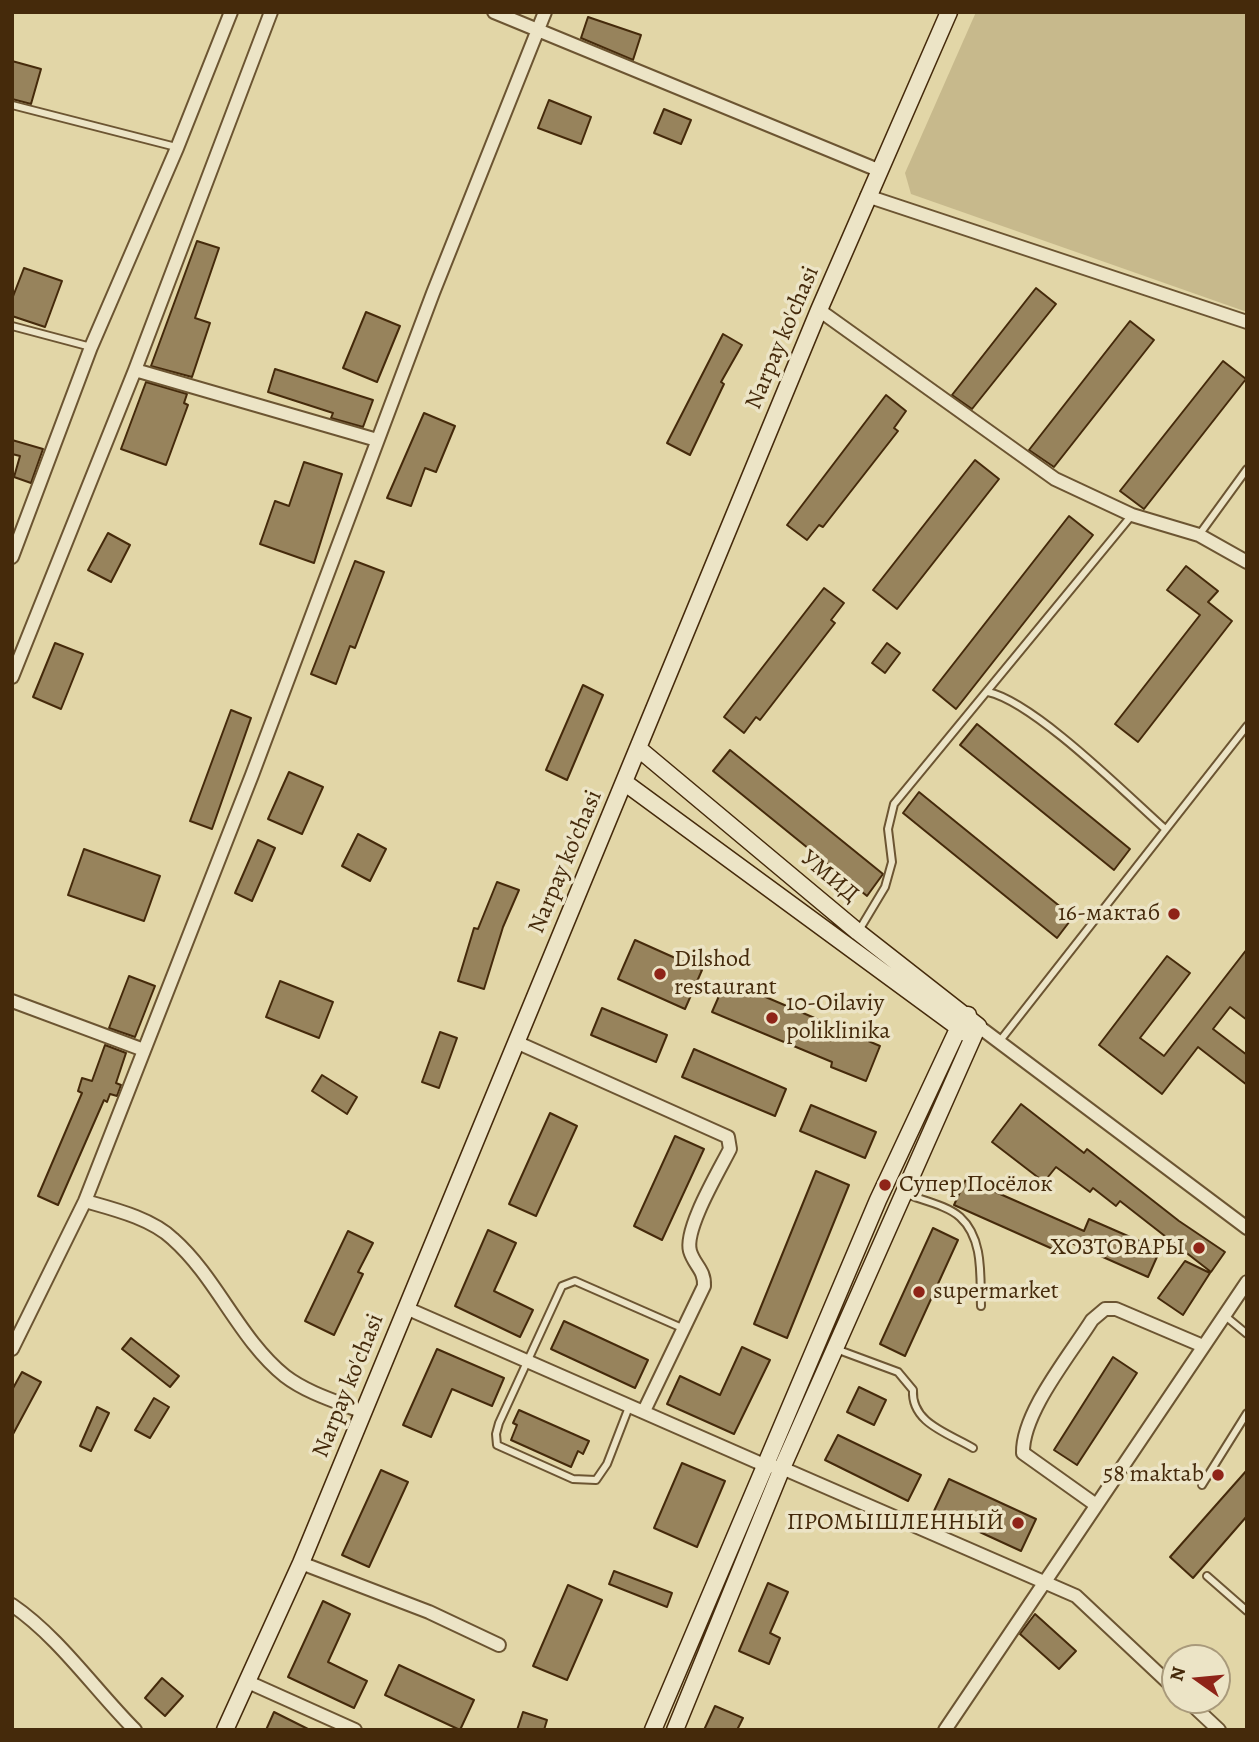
<!DOCTYPE html>
<meta charset="utf-8">
<style>
body{margin:0}
#map{position:relative;width:1259px;height:1742px;overflow:hidden;background:#e2d6a7;font-family:Alegreya,serif}
canvas{display:block}
.frame{position:absolute;inset:0;border:14px solid #452a0b;pointer-events:none}
.north{position:absolute;left:1161px;top:1644px;width:70px;height:70px;box-sizing:border-box;background:#ece4c6;border:2px solid #a99a7b;border-radius:50%;rotate:285deg;font-size:19px;font-weight:700;line-height:28px;text-align:center;color:#452a0b}
.north::after{content:'';display:block;margin:auto;width:24px;height:32px;background:#8f2418;clip-path:polygon(50% 0,100% 100%,50% 72%,0 100%)}
</style>
<div id="map">
<canvas width="1259" height="1742"></canvas>
<div class="frame"></div>
<div class="north">N</div>
</div>
<script>
const context = document.querySelector('canvas').getContext('2d');
context.lineJoin = 'round';
function fillPath(path, color) {
  context.fillStyle = color;
  context.fill(path, 'evenodd');
}
function strokePath(path, color, width, dash) {
  context.strokeStyle = color;
  context.lineWidth = width;
  context.lineCap = dash ? 'butt' : 'round';
  context.setLineDash(dash || []);
  context.stroke(path);
}
function drawText(font, color, halo, rows, align = 'center') {
  context.font = font + ' Alegreya,serif';
  context.lineWidth = 7;
  context.setLineDash([]);
  context.textBaseline = 'middle';
  context.strokeStyle = halo;
  context.fillStyle = color;
  for (const [text, x, y, turn = 0] of rows) {
    context.save();
    context.translate(x, y);
    context.rotate((+turn || 0) * Math.PI / 180);
    context.textAlign = isNaN(turn) ? turn : align;
    if (halo) context.strokeText(text, 0, 0);
    context.fillText(text, 0, 0);
    context.restore();
  }
}
const green = new Path2D(`
 M976,12H1247V312L911,194L905,173Z`);
const building = new Path2D(`
 M588,17L641,35L633,60L581,38Z
 M12,61L41,69L31,104L12,99Z
 M549,100L591,117L581,144L538,128Z
 M664,109L691,120L681,144L654,133Z
 M197,241L219,248L195,318L210,323L192,377L151,366Z
 M24,268L62,281L45,327L12,316V299Z
 M1036,288L1056,304L972,409L952,395Z
 M366,312L400,326L377,382L343,368Z
 M1130,321L1154,340L1054,467L1029,450Z
 M723,334L742,345L721,382L724,384L690,455L667,443Z
 M1223,361L1246,379L1144,509L1120,491Z
 M275,369L373,400L363,427L331,418L333,413L268,392Z
 M146,382L187,394L184,403L188,405L166,465L121,449Z
 M886,395L906,411L894,428L898,431L823,527L819,525L807,540L787,525Z
 M424,413L455,426L436,472L425,468L411,506L387,498Z
 M12,440L43,449L31,483L14,477L20,456L12,454Z
 M975,460L999,479L897,609L873,590Z
 M304,462L342,474L314,563L260,544L275,501L289,506Z
 M1069,516L1093,535L956,709L933,690Z
 M108,533L130,545L111,582L88,570Z
 M355,561L384,572L355,648L350,646L336,684L311,674Z
 M1186,566L1218,591L1208,602L1232,621L1138,742L1115,724L1200,615L1167,590Z
 M824,588L844,603L831,620L835,623L760,720L756,717L744,733L724,717Z
 M55,643L83,654L61,709L33,697Z
 M887,643L900,653L885,673L872,663Z
 M583,685L603,695L567,780L546,770Z
 M231,710L251,718L212,829L190,821Z
 M977,724L1130,849L1114,870L960,745Z
 M730,750L883,874L867,896L713,771Z
 M289,772L323,787L302,834L268,819Z
 M919,792L1073,917L1057,938L903,813Z
 M358,834L386,849L370,881L342,866Z
 M258,840L275,848L252,901L235,893Z
 M84,849L160,876L144,921L68,895Z
 M497,882L519,890L503,927L484,989L458,981L474,928L478,929Z
 M635,940L702,970L685,1009L618,979Z
 M1247,949V1020L1230,1007L1213,1029L1247,1055V1085L1198,1047L1162,1094L1099,1045L1167,956L1190,973L1140,1038L1164,1056Z
 M129,976L155,986L135,1037L109,1028Z
 M726,980L880,1046L866,1081L831,1067L832,1062L712,1012Z
 M280,981L333,1002L319,1038L266,1017Z
 M602,1008L667,1035L656,1062L591,1035Z
 M440,1032L457,1038L439,1088L422,1082Z
 M105,1045L126,1053L116,1083L121,1085L117,1096L110,1094L107,1102L104,1100L58,1205L38,1196L82,1093L78,1091L82,1078L92,1081Z
 M694,1049L786,1089L775,1116L682,1077Z
 M322,1075L357,1097L347,1114L312,1091Z
 M1021,1104L1084,1153L1087,1149L1179,1221L1225,1252L1211,1272L1120,1201L1116,1206L1093,1188L1090,1192L1056,1167L1044,1182L992,1142Z
 M811,1105L876,1132L865,1158L800,1131Z
 M550,1113L577,1126L536,1216L509,1204Z
 M675,1136L704,1149L662,1240L634,1226Z
 M816,1171L849,1185L787,1338L754,1324Z
 M966,1179L1084,1231L1089,1219L1160,1250L1148,1277L1060,1238L1055,1250L954,1205Z
 M933,1228L958,1240L905,1356L880,1344Z
 M488,1230L516,1243L494,1291L533,1310L520,1337L455,1306Z
 M348,1231L373,1243L358,1272L363,1274L334,1335L305,1321Z
 M1185,1261L1210,1273L1183,1315L1158,1298Z
 M564,1321L648,1360L635,1388L551,1349Z
 M131,1338L179,1376L170,1387L122,1349Z
 M742,1347L770,1360L734,1434L667,1404L680,1376L720,1395Z
 M437,1349L504,1378L492,1406L452,1389L431,1437L403,1425Z
 M1113,1357L1137,1373L1077,1465L1054,1450Z
 M22,1372L41,1382L12,1436V1390Z
 M859,1387L886,1400L874,1425L847,1412Z
 M154,1398L169,1407L150,1438L135,1430Z
 M97,1407L109,1413L91,1451L80,1446Z
 M519,1410L589,1441L583,1454L578,1451L571,1467L511,1440L517,1425L513,1423Z
 M838,1435L921,1475L908,1501L825,1460Z
 M682,1463L725,1481L697,1547L654,1528Z
 M381,1470L408,1482L369,1567L342,1555Z
 M1247,1470V1516L1193,1578L1170,1557Z
 M949,1479L1036,1519L1021,1551L934,1511Z
 M614,1571L672,1593L667,1607L609,1584Z
 M768,1583L788,1592L770,1633L780,1638L769,1664L739,1651Z
 M568,1585L602,1600L567,1680L533,1666Z
 M323,1601L350,1614L328,1662L367,1681L354,1708L288,1677Z
 M1035,1614L1076,1651L1059,1669L1020,1634Z
 M399,1665L474,1700L460,1730L385,1695Z
 M162,1678L183,1696L165,1716L145,1698Z
 M715,1706L743,1718L737,1730H704Z
 M274,1712L310,1730H266Z
 M523,1712L547,1720L544,1730H517Z`);
const lane = new Path2D(`
 M12,105L176,147
 M12,326L91,347
 M1199,535L1247,469
 M988,692C1034,702 1125,793 1164,828
 M858,932L885,887L892,862L888,829L894,804L1132,515
 M999,1042L1247,726
 M904,1193C920,1200 947,1205 960,1217C984,1239 980,1276 981,1306
 M1224,1315L1247,1334
 M836,1349L898,1372L913,1390C911,1423 948,1433 973,1448
 M629,1407L607,1464L596,1480L573,1479L497,1445L496,1434L499,1423L562,1286L575,1281L682,1328
 M1202,1485L1247,1413
 M1207,1576L1247,1611`);
const street = new Path2D(`
 M494,12L878,170
 M867,196L1247,322
 M819,310L1055,479L1132,515L1199,535L1247,562
 M135,370L377,440
 M12,557L91,347L177,148L231,12
 M12,677L135,370L271,12
 M12,1001L144,1050
 M978,1026L1247,1228
 M516,1042L728,1137L730,1149C719,1171 684,1229 690,1251C694,1265 705,1270 704,1286L644,1411
 M85,1201C113,1209 151,1218 173,1239C217,1278 239,1339 285,1376C307,1393 338,1402 363,1412
 M406,1308L764,1465L782,1468L1076,1596L1175,1689
 M12,1349L85,1201L252,775L433,293L545,12
 M1096,1505L1023,1453C1022,1413 1070,1355 1092,1320L1105,1309H1116L1203,1346
 M301,1563L429,1612L499,1645
 M12,1605C59,1637 95,1690 135,1730
 M248,1682L355,1730
 M1187,1700L1219,1730
 M945,1730L1247,1282`);
const secondary = new Path2D(`
 M639,749L858,932L978,1026L782,1468L675,1730
 M624,782L966,1033
 M225,1730L301,1563L819,310L949,12
 M653,1730L878,1200L958,1029L968,1015`);
const markers = [
 [1174,914,7,"#8f2418"],
 [660,974,7,"#8f2418"],
 [772,1018,7,"#8f2418"],
 [885,1185,7,"#8f2418"],
 [1199,1248,7,"#8f2418"],
 [919,1292,7,"#8f2418"],
 [1218,1475,7,"#8f2418"],
 [1018,1523,7,"#8f2418"]
];
const streetNames = [
 ["Narpay ko'chasi",783,338,-67],
 ["Narpay ko'chasi",566,862,-67],
 ["УМИД",829,877,40],
 ["Narpay ko'chasi",349,1386,-68]
];
const poiNames = [
 ["16-мактаб",1160,914],
 ["Dilshod",674,960,"left"],
 ["restaurant",674,988,"left"],
 ["10-Oilaviy",786,1004,"left"],
 ["poliklinika",786,1032,"left"],
 ["Супер Посёлок",899,1185,"left"],
 ["ХОЗТОВАРЫ",1185,1248],
 ["supermarket",933,1292,"left"],
 ["58 maktab",1204,1475],
 ["ПРОМЫШЛЕННЫЙ",1004,1523]
];
fillPath(green, '#c7b98c');
fillPath(building, '#97835c');
strokePath(building, '#452a0b', 2);
strokePath(lane, '#6c5532', 10);
strokePath(street, '#6c5532', 16);
strokePath(secondary, '#452a0b', 19);
strokePath(lane, '#ece4c6', 6);
strokePath(street, '#ece4c6', 12);
strokePath(secondary, '#ece4c6', 16);
for (const [x, y, r, color] of markers) {
  const dot = new Path2D();
  dot.arc(x, y, r, 0, 2 * Math.PI);
  context.fillStyle = color;
  context.fill(dot);
  strokePath(dot, '#ece4c6', 2.5);
}
drawText('24px', '#452a0b', '#ece4c6', streetNames);
drawText('24px', '#452a0b', '#ece4c6', poiNames, 'right');
</script>
